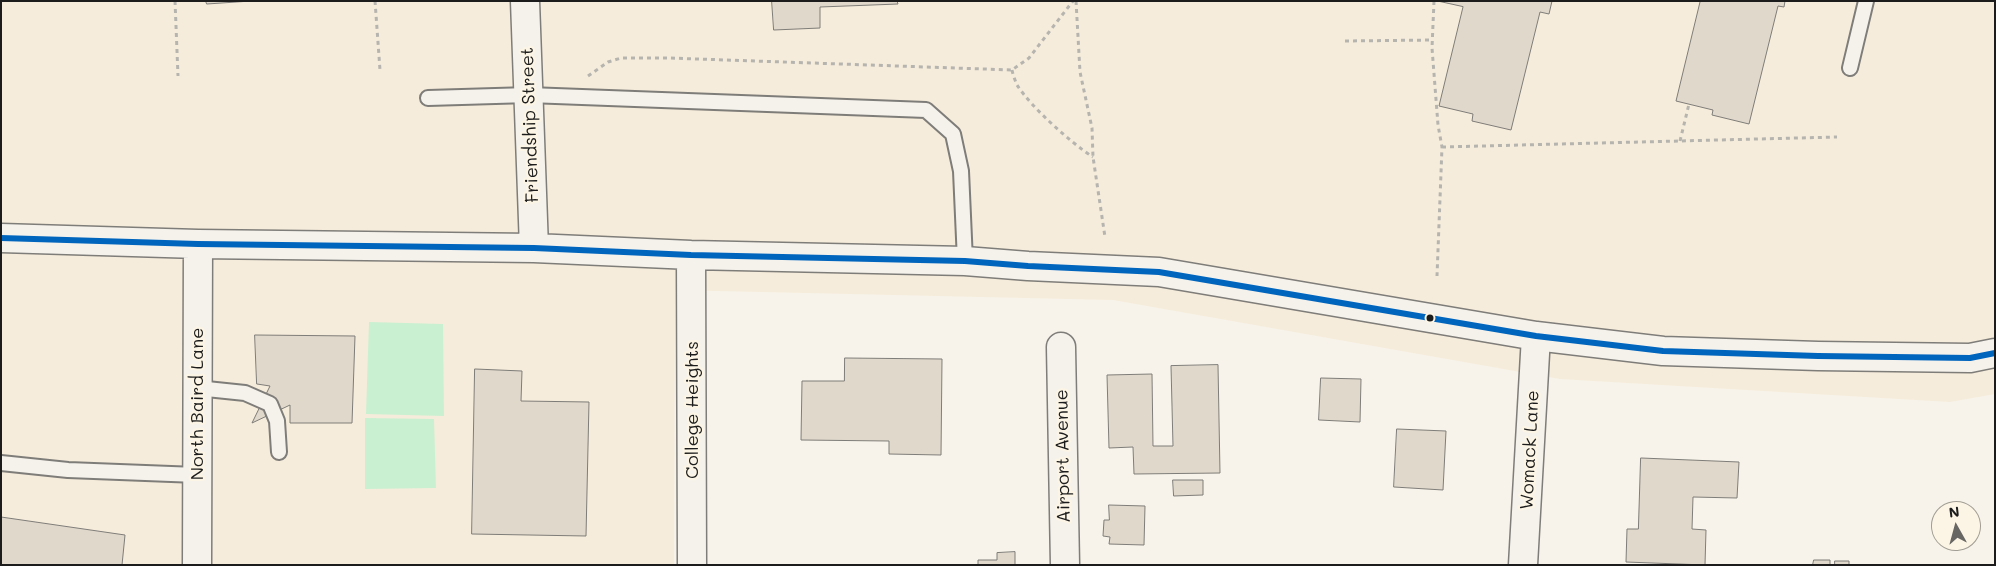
<!DOCTYPE html>
<style>
body{margin:0}
#map{position:relative;width:1996px;height:566px;overflow:hidden;background:#f7f3ea;font-family:Mali,sans-serif}
canvas{display:block}
.frame{position:absolute;inset:0;border:2px solid #1c1c1c;pointer-events:none}
.north{position:absolute;left:1931px;top:501px;width:50px;height:50px;box-sizing:border-box;background:#fcf5e5;border:1px solid #a29e95;border-radius:50%;rotate:353deg;font-size:14px;font-weight:700;line-height:20px;text-align:center;color:#1c1c1c}
.north::after{content:'';display:block;margin:auto;width:18px;height:22px;background:#696764;clip-path:polygon(50% 0,100% 100%,50% 72%,0 100%)}
</style>
<div id="map">
<canvas width="1996" height="566"></canvas>
<div class="frame"></div>
<div class="north">N</div>
</div>
<script>
const context = document.querySelector('canvas').getContext('2d');
context.lineJoin = 'round';
function fillPath(path, color) {
  context.fillStyle = color;
  context.fill(path, 'evenodd');
}
function strokePath(path, color, width, dash) {
  context.strokeStyle = color;
  context.lineWidth = width;
  context.lineCap = dash ? 'butt' : 'round';
  context.setLineDash(dash || []);
  context.stroke(path);
}
function drawText(font, color, halo, rows, align = 'center') {
  context.font = font + ' Mali,sans-serif';
  context.lineWidth = 4.5;
  context.setLineDash([]);
  context.textBaseline = 'middle';
  context.strokeStyle = halo;
  context.fillStyle = color;
  for (const [text, x, y, turn = 0] of rows) {
    context.save();
    context.translate(x, y);
    context.rotate((+turn || 0) * Math.PI / 180);
    context.textAlign = isNaN(turn) ? turn : align;
    if (halo) context.strokeText(text, 0, 0);
    context.fillText(text, 0, 0);
    context.restore();
  }
}
const built = new Path2D(`
 M1,1H1995V394L1950,402L1560,379L1113,300L675,290L674,565H1Z`);
const green = new Path2D(`
 M369,322L443,324L444,416L366,414Z
 M365,418L434,419L436,488L365,489Z`);
const building = new Path2D(`
 M206,1H251L207,4Z
 M772,1H897L898,4L820,7V28L774,30Z
 M1438,1H1552L1549,14L1540,12L1511,130L1472,121L1473,114L1439,106L1463,7Z
 M1699,1H1785L1784,7L1778,6L1749,124L1712,115L1713,110L1676,101L1700,2Z
 M255,335L355,336L352,423H290V405L252,423L270,386L257,384Z
 M845,358L942,359L941,455L889,454V441L801,440L802,381H844Z
 M1218,365L1220,473L1134,474L1133,447L1109,448L1107,375L1152,374L1153,446H1173L1171,366Z
 M475,369L522,371L521,401L589,402L586,536L472,534Z
 M1321,378L1361,379L1360,422L1319,420Z
 M1397,429L1446,431L1443,490L1394,487Z
 M1641,458L1739,462L1737,498L1693,497L1692,529L1706,530L1705,565L1626,562L1627,529H1638Z
 M1173,480H1203V495L1174,496Z
 M1109,505L1145,506L1144,545L1109,544L1110,537L1103,536L1104,520H1109Z
 M1,517L125,535L122,565H1Z
 M1015,552V565H978V560H997V553Z
 M1814,560H1830V565H1813Z
 M1835,561H1849V565H1835Z`);
const path = new Path2D(`
 M175,1L178,76
 M375,1L380,70
 M1076,1L1080,72L1092,128L1093,157L1105,237
 M1434,1L1432,48L1438,125L1442,147L1437,276
 M1345,41L1432,40
 M1012,70C1013,75 1015,80 1017,85C1031,107 1071,143 1093,157
 M588,76L608,62L621,58H669L1012,70L1029,58L1073,1
 M1680,141L1689,104
 M1442,147L1837,137`);
const lane = new Path2D(`
 M1850,68L1866,1
 M428,98L529,95L926,110L953,134L961,171L965,261
 M197,388L245,393L270,404L277,421L279,452
 M1,463L68,470L197,475`);
const street = new Path2D(`
 M525,1L534,248
 M1,238L198,244L534,248L691,255L965,261L1028,266L1159,272L1536,336L1663,351L1818,356L1970,358L1995,353
 M691,255L692,565
 M1061,347L1065,565
 M197,565L198,244
 M1523,565L1536,336`);
const bus1 = new Path2D(`
 M1,238L198,244L534,248L691,255L965,261L1028,266L1159,272L1536,336L1663,351L1818,356L1970,358L1995,353`);
const markers = [
 [1430,318,4.5,"#1c1c1c"]
];
const streetNames = [
 ["Friendship Street",530,125,-92],
 ["North Baird Lane",197,404,-90],
 ["College Heights",692,410,-90],
 ["Womack Lane",1530,450,-87],
 ["Airport Avenue",1063,456,-91]
];
fillPath(built, '#f6ecdb');
fillPath(green, '#c9f0d1');
fillPath(building, '#e0d8cb');
strokePath(building, '#7f7d79', 1);
strokePath(lane, '#7f7d79', 18);
strokePath(street, '#7f7d79', 31);
strokePath(path, '#b6b4af', 3, [4, 4]);
strokePath(lane, '#f5f2ec', 14);
strokePath(street, '#f5f2ec', 28);
strokePath(bus1, '#0065bd', 6);
for (const [x, y, r, color] of markers) {
  const dot = new Path2D();
  dot.arc(x, y, r, 0, 2 * Math.PI);
  context.fillStyle = color;
  context.fill(dot);
  strokePath(dot, '#fcf5e5', 2);
}
drawText('18px', '#1c1c1c', '#fcf5e5', streetNames);
</script>
